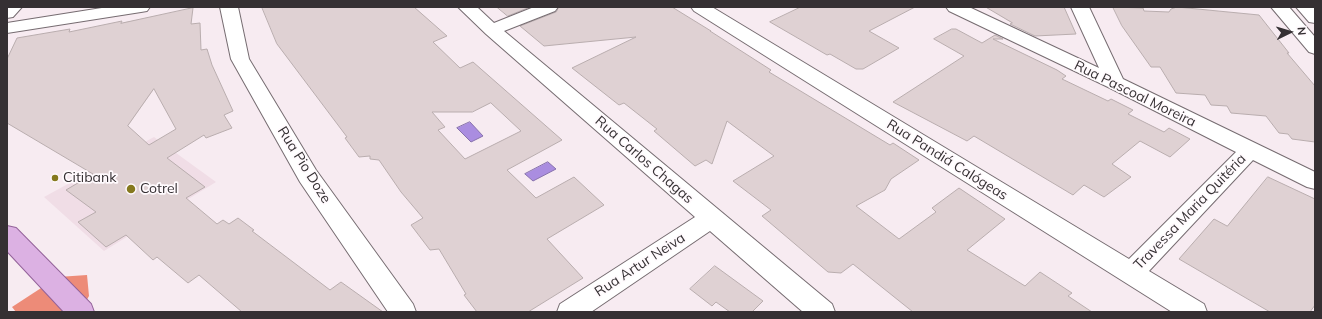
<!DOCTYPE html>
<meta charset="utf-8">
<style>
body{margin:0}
#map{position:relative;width:1322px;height:319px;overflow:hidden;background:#f7ebf1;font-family:Mulish,sans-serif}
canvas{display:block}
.frame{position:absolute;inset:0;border:8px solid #353033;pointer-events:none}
.north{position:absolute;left:1270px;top:12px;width:40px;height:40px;-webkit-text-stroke:3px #fffafd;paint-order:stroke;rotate:85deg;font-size:11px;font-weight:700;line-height:16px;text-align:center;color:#353033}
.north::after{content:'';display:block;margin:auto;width:14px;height:18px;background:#353033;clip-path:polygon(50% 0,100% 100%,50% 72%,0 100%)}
</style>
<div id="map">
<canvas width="1322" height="319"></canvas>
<div class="frame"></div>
<div class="north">N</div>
</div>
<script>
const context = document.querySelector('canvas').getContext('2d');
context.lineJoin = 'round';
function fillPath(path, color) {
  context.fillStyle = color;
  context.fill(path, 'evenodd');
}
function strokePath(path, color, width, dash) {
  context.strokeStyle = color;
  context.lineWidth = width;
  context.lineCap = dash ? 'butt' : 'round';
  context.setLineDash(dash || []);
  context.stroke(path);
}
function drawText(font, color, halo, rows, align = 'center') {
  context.font = font + ' Mulish,sans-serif';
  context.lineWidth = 3.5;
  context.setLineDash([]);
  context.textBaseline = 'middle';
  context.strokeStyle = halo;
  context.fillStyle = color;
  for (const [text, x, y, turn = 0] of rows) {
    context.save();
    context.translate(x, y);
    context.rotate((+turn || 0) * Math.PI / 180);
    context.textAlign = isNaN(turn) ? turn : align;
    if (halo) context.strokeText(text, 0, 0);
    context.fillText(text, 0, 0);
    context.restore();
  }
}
const built = new Path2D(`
 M154,137L216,182L104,251L44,197Z`);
const forest = new Path2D(`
 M87,275L89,296L80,312H16L12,307L58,277Z`);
const water = new Path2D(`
 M470,122L483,136L471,142L457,128Z
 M548,162L556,169L533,181L525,174Z`);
const building = new Path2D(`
 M262,7H414L447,36L433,42L460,68L473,62L562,140L507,170L536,198L574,177L604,205L547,239L583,278L528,312H477L464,295L466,294L439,249L430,250L411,225L423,218L401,192L379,160L370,159V156L359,157L345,138L347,137L277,44ZM491,103L521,131L465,159L438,130L445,127L432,112H472Z
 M497,7H530L508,16Z
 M559,7H672L711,31H710L771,70L769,72L890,145L893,143L919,160L891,179L885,190L856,206L899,239L936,212L932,208L959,188L1005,219L967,250L1025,286L1040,272L1072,293L1068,296L1092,312H913L853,264L841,273L828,272L762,216L771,210L733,181L774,156L727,121L712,164L706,160L695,166L654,131L657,129L624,103L619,105L572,68L636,37L544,46L520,26L556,12Z
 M801,7H915L869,31L899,48L863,69H856L830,54L827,55L770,22Z
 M986,7H1064L1076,34L1035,36L1010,24L1012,23Z
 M1113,7L1143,8L1144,11L1169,12L1171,9L1177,7L1259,15L1289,53H1287L1315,86V142L1292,139L1288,134L1279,133L1266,116L1231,113L1227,106L1211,105L1205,95L1176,93L1160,67H1151L1122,26Z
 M193,8L191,24L200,23L201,50L207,49L212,65L233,111L224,115L232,128L206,138L204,135L167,158L205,187L186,198L217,224L223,220L229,224L238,218L254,230L252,231L330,290L341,282L383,312H242L199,275L188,283L157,257L153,260L126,235L106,247L78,222L96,212L66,190L93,174L7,123V59L17,38L70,29L69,32L122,21L121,23ZM154,89L176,129L149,145L128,126Z
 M952,29H956L982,43L995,35L1003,39H993L1057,70L1066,76L1062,79L1108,101L1111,99L1133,110L1128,114L1164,132L1169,128L1190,139L1170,157L1140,141L1112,164L1131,177L1104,197L1084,185L1073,195L974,136L967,141L893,102L964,56L934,39Z
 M1268,177L1315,199V305L1310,312H1270L1179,259L1214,219L1227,226Z
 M715,266L763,301L752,312H730L716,302L712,306L690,289Z`);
const street = new Path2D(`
 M7,7H22L13,17L7,18Z
 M108,7H150L147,11L141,12L7,33V23Z
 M220,7H238L249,59L316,170L413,304L416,312H388L300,182L231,59Z
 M458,7H477L494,23L534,7H558L555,11L504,31L832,304L835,312H803L710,231L591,312H557L560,304L695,217L486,34Z
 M691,7H712L1129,259L1236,152L1108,87L949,11L946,7H969L1099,68L1071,7H1089L1123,79L1315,172V189L1307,187L1253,160L1149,271L1204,304L1207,312H1172L694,11Z
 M1271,7H1289L1315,37V54L1309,52Z
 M1296,7H1314L1315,23L1309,22Z`);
const primary = new Path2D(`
 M7,226L16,228L91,304L94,312H64L7,251Z`);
const markers = [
 [55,178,4,"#85791e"],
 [131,189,5,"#85791e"]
];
const streetNames = [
 ["Rua Pascoal Moreira",1135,94,26],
 ["Rua Carlos Chagas",644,160,41],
 ["Rua Pandiá Calógeas",947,160,32],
 ["Rua Pio Doze",304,165,58],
 ["Travessa Maria Quitéria",1190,212,-46],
 ["Rua Artur Neiva",640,265,-33]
];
const poiNames = [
 ["Citibank",63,178],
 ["Cotrel",140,189]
];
fillPath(built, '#f0dde6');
fillPath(forest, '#ed8b78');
fillPath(water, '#aa8de0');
strokePath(water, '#8771ac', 1);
fillPath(building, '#dfd1d3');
strokePath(building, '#b9adae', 1);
strokePath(street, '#766c71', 2);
strokePath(primary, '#936299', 2);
fillPath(street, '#fff');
fillPath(primary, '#dcb1e3');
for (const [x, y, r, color] of markers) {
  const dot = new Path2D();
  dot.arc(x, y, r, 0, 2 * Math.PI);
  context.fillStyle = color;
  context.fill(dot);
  strokePath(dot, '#fffafd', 1.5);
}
drawText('14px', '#353033', '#fffafd', streetNames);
drawText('14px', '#353033', '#fffafd', poiNames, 'left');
</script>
